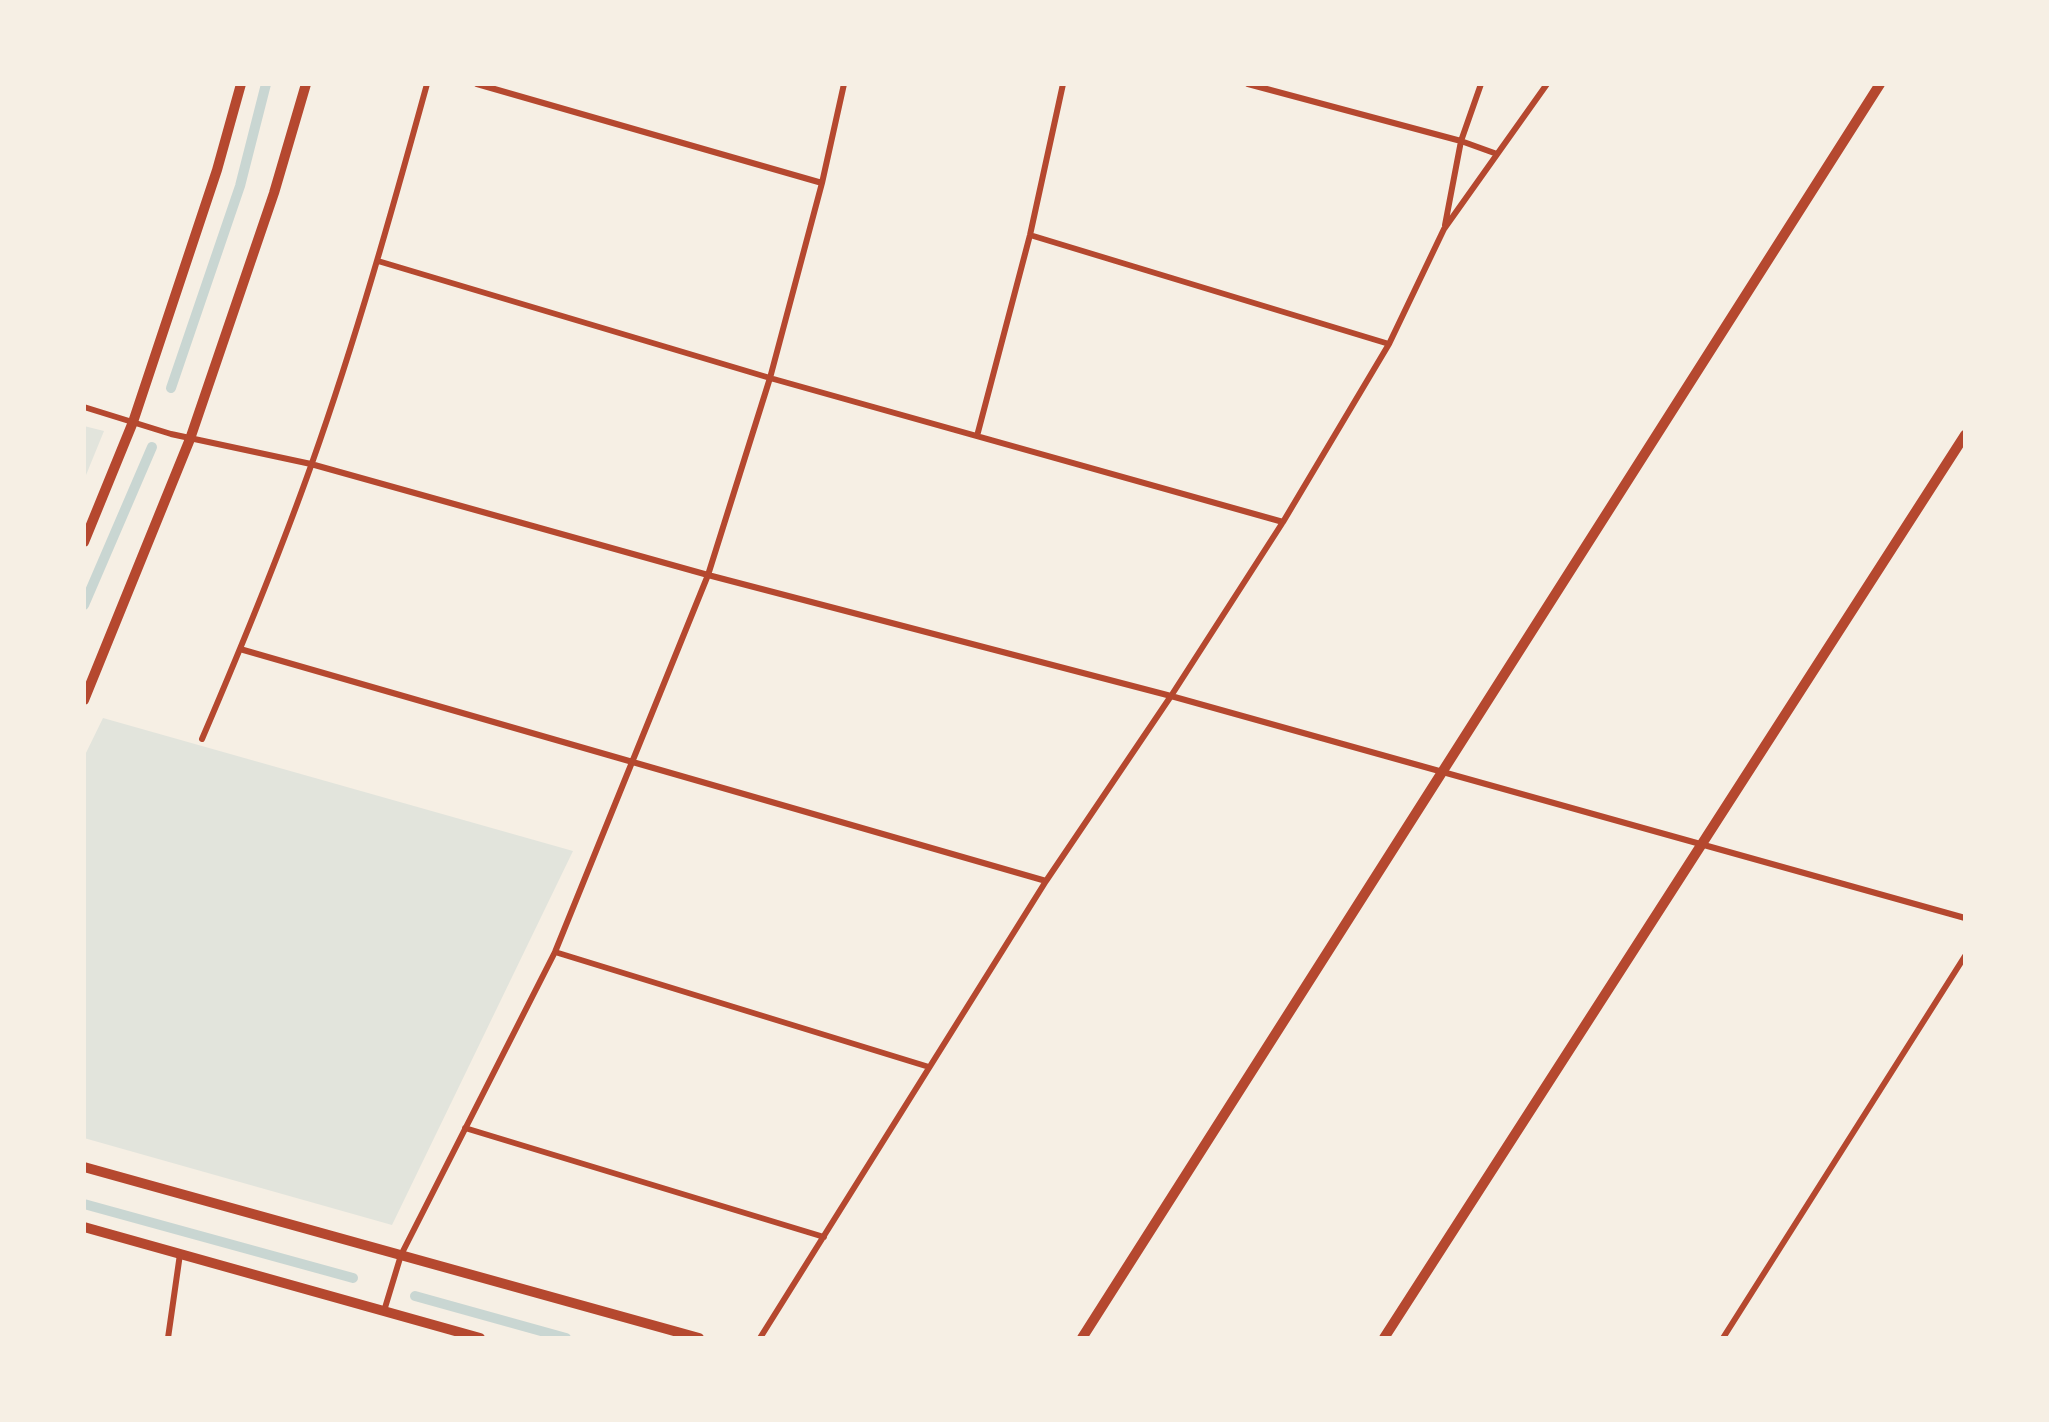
<!DOCTYPE html>
<style>
body{margin:0}
#map{position:relative;width:2049px;height:1422px;overflow:hidden;background:#f6efe4;font-family:Manrope,sans-serif}
canvas{display:block}
.frame{position:absolute;inset:0;border:86px solid #f6efe4;pointer-events:none}
</style>
<div id="map">
<canvas width="2049" height="1422"></canvas>
<div class="frame"></div>
</div>
<script>
const context = document.querySelector('canvas').getContext('2d');
context.lineJoin = 'round';
function fillPath(path, color) {
  context.fillStyle = color;
  context.fill(path, 'evenodd');
}
function strokePath(path, color, width, dash) {
  context.strokeStyle = color;
  context.lineWidth = width;
  context.lineCap = dash ? 'butt' : 'round';
  context.setLineDash(dash || []);
  context.stroke(path);
}
const green = new Path2D(`
 M84,426L104,431L84,480Z
 M103,718L573,851L392,1225L84,1138V757Z`);
const stream = new Path2D(`
 M171,388L240,186L266,84
 M84,605L152,447
 M84,1204L353,1278
 M415,1296L566,1338`);
const minor = new Path2D(`
 M477,84L822,183
 M1248,84L1461,141L1497,154
 M1445,225L1461,141L1481,84
 M1030,235L1389,344
 M378,261L770,378L1283,522
 M84,407L171,434L311,464L708,575L1171,696L1965,918
 M977,436L1030,235L1063,84
 M240,649L1046,881
 M202,739C241,648 279,556 312,463C356,339 392,211 427,84
 M555,952L929,1067
 M465,1128L824,1237
 M384,1311L401,1255L555,952L708,575L770,378L822,183L844,84
 M168,1338L180,1254
 M760,1338L1046,881L1171,696L1283,522L1389,344L1444,229L1547,84
 M1723,1338L1965,956`);
const tertiary = new Path2D(`
 M84,542L133,422L217,170L241,84
 M84,700L190,439L274,193L306,84
 M84,1167L699,1338
 M84,1227L480,1338
 M1082,1338L1880,84
 M1384,1338L1965,435`);
fillPath(green, '#e2e4dc');
strokePath(stream, '#c9d6d2', 10);
strokePath(minor, '#b5482f', 6);
strokePath(tertiary, '#b5482f', 10);
</script>
